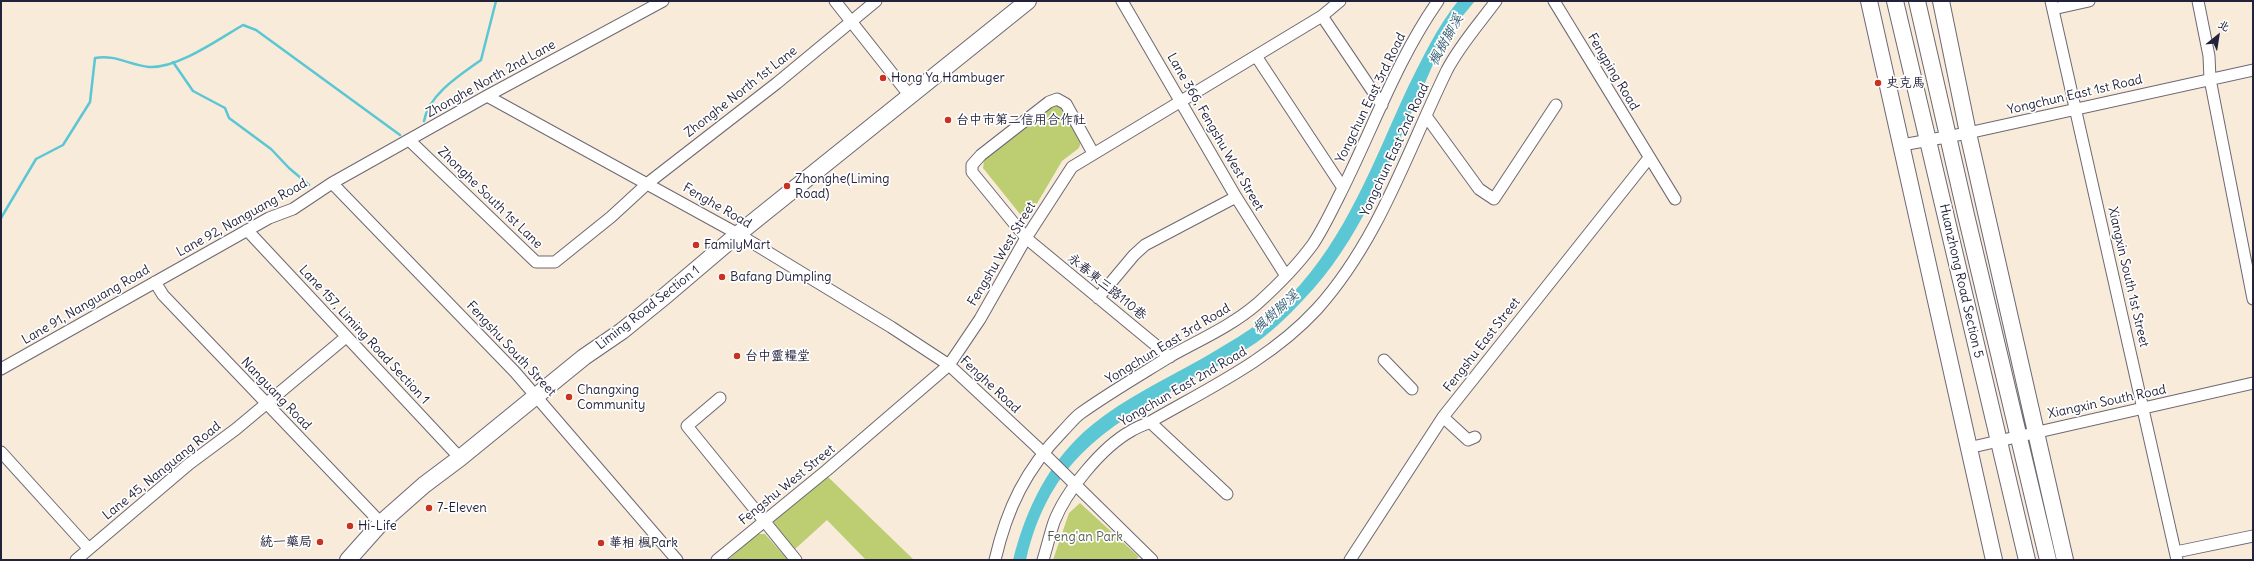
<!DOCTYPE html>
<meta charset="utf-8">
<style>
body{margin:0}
#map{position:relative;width:2254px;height:561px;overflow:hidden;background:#f8ebda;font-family:Delius,"LXGW WenKai TC",sans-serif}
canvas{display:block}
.frame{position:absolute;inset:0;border:2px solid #22223b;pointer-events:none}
.north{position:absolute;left:2198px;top:16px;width:40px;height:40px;-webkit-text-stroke:3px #fff;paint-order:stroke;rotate:30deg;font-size:11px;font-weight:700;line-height:16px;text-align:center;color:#22223b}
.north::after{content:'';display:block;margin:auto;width:14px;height:18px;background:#22223b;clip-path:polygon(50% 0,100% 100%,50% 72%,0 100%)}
</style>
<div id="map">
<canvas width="2254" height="561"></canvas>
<div class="frame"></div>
<div class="north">北</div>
</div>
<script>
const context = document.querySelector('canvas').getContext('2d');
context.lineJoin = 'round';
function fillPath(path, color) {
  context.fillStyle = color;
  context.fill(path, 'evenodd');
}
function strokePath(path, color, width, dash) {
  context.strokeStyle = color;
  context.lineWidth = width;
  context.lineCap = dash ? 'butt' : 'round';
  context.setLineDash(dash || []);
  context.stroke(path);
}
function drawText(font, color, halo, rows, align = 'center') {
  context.font = font + ' Delius,"LXGW WenKai TC",sans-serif';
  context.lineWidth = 3.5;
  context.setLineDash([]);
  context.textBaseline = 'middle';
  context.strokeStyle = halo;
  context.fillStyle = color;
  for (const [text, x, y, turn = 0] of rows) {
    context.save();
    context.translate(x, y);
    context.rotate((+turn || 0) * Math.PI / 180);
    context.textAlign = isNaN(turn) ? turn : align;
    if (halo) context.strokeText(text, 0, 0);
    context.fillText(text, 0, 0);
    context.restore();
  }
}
const green = new Path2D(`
 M1060,105L1081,141L1079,148L1062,161L1029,217L1024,219L983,168L984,160L1050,107Z
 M827,476L913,559L866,560L827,520L794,550L772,520Z
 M1080,503L1139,557L1135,560H1053L1069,513Z
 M757,534H765L788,560H728Z`);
const water = new Path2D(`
 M1458,1H1475C1465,13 1454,26 1446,39C1435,56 1429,76 1420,93C1387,166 1360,241 1304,299C1287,317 1269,335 1248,348C1231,360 1211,369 1193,379C1108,426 1050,458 1026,560H1013C1026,508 1050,459 1092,425C1125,398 1166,379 1203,358C1235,339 1264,323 1290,296C1347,237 1374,160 1408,87C1423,57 1437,27 1458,1Z`);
const stream = new Path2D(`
 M173,62L193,91L225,108L229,118L271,149L289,168L309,185
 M424,121C429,94 460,75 481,60L496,1
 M1,218L36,159L63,145L90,102L95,58C114,54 130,65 149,67C177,69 219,39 243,25L256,30L400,135`);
const street = new Path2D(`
 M835,1L910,96
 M1122,1L1236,197L1286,276
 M1554,1L1675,199
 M2051,1L2177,560
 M2198,1L2209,56L2210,79L2253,299
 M2053,9L2089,1
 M1322,16L1382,105
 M1256,56L1343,188
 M487,96L738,234L891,327L949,365L1036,446L1152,560
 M1426,116L1479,189L1494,199L1556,105
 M409,140L536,262H555L611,217L648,183L777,83L876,1
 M1902,145L1968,133L2253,70
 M1093,153L1066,104L1057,99L1049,102L981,155L972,165V172L1026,238L1170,357
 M332,183L515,372L677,560
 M247,230L460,458
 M155,282L163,295L381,523
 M1098,298L1134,255L1145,245L1236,197
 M1384,360L1412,389
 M1,369L269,218L293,209L332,183L487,96L663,1
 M720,398L687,426L796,560
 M1443,417L1468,440L1475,437
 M1150,422L1227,494
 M1968,448L2253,383
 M1,452L89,549
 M2176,552L2253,536
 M76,560L189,464L236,429L346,337
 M717,560L827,470L949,365L980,319L1026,238L1072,167L1322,16L1340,1
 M995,560C1007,508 1026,469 1063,431C1069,425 1074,418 1081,413C1109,393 1140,375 1169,357C1199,340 1230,327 1257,304C1277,286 1297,266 1313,244C1323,229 1331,212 1339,196C1372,131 1396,61 1438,1
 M1043,560C1047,547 1050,534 1054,522C1066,491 1102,447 1131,431C1137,427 1144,425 1150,422C1209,388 1271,359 1317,309C1379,240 1407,152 1447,70C1460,45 1479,24 1496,1
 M1350,560L1443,417L1649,158`);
const secondary = new Path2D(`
 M1869,1L1994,560
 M1895,1L2027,560
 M1917,1L1966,215L2048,560
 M1941,1L1968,133L2065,560
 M348,560L381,523L424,485L460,458L584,357L622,331L665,296L738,234L1028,1`);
const markers = [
 [883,78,4,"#c8321e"],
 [1878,83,4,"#c8321e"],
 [948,120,4,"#c8321e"],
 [787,186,4,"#c8321e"],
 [696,245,4,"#c8321e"],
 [722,277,4,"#c8321e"],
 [737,356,4,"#c8321e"],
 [569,397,4,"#c8321e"],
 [429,508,4,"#c8321e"],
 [350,526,4,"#c8321e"],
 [320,542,4,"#c8321e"],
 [601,543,4,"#c8321e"]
];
const streetNames = [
 ["Fengping Road",1613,72,59],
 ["Zhonghe North 2nd Lane",491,79,-29],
 ["Zhonghe North 1st Lane",741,92,-38],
 ["Yongchun East 1st Road",2075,95,-13],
 ["Yongchun East 3rd Road",1371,98,-64],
 ["Lane 366, Fengshu West Street",1215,132,60],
 ["Yongchun East 2nd Road",1395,150,-65],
 ["Zhonghe South 1st Lane",490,198,44],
 ["Fenghe Road",717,206,30],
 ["Lane 92, Nanguang Road",242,218,-29],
 ["Fengshu West Street",1002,254,-59],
 ["Xiangxin South 1st Street",2128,277,77],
 ["Huanzhong Road Section 5",1961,281,77],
 ["永春東三路110巷",1107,287,39],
 ["Lane 91, Nanguang Road",86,305,-30],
 ["Liming Road Section 1",648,308,-38],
 ["Lane 157, Liming Road Section 1",364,335,47],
 ["Yongchun East 3rd Road",1168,344,-31],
 ["Fengshu East Street",1482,345,-52],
 ["Fengshu South Street",511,349,47],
 ["Fenghe Road",990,385,43],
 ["Yongchun East 2nd Road",1183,387,-30],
 ["Nanguang Road",276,394,46],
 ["Xiangxin South Road",2107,402,-12],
 ["Lane 45, Nanguang Road",162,471,-39],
 ["Fengshu West Street",787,485,-39]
];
const poiNames = [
 ["Hong Ya Hambuger",891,78],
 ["史克馬",1886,83],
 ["台中市第二信用合作社",956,120],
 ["Zhonghe(Liming",795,179],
 ["Road)",795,194],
 ["FamilyMart",704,245],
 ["Bafang Dumpling",730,277],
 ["台中靈糧堂",745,356],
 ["Changxing",577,390],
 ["Community",577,405],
 ["7-Eleven",437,508],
 ["Hi-Life",358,526],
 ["統一藥局",312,542,"right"],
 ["華相 楓Park",609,543]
];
const parkNames = [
 ["Feng'an Park",1085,537]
];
const waterNames = [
 ["楓樹腳溪",1446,40,-61],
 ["楓樹腳溪",1276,312,-42]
];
fillPath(green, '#bcce71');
fillPath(water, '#5bc7d4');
strokePath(stream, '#5bc7d4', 2.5);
strokePath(street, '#6d6873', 13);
strokePath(secondary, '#6d6873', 18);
strokePath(street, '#fff', 11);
strokePath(secondary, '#fff', 16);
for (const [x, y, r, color] of markers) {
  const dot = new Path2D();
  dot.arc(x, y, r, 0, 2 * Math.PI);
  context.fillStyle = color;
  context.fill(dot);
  strokePath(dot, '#fff', 1.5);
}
drawText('13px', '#22223b', '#fff', streetNames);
drawText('13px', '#22223b', '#fff', poiNames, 'left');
drawText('13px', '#585e4e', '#fff', parkNames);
drawText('italic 14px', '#365c71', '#fff', waterNames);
</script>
